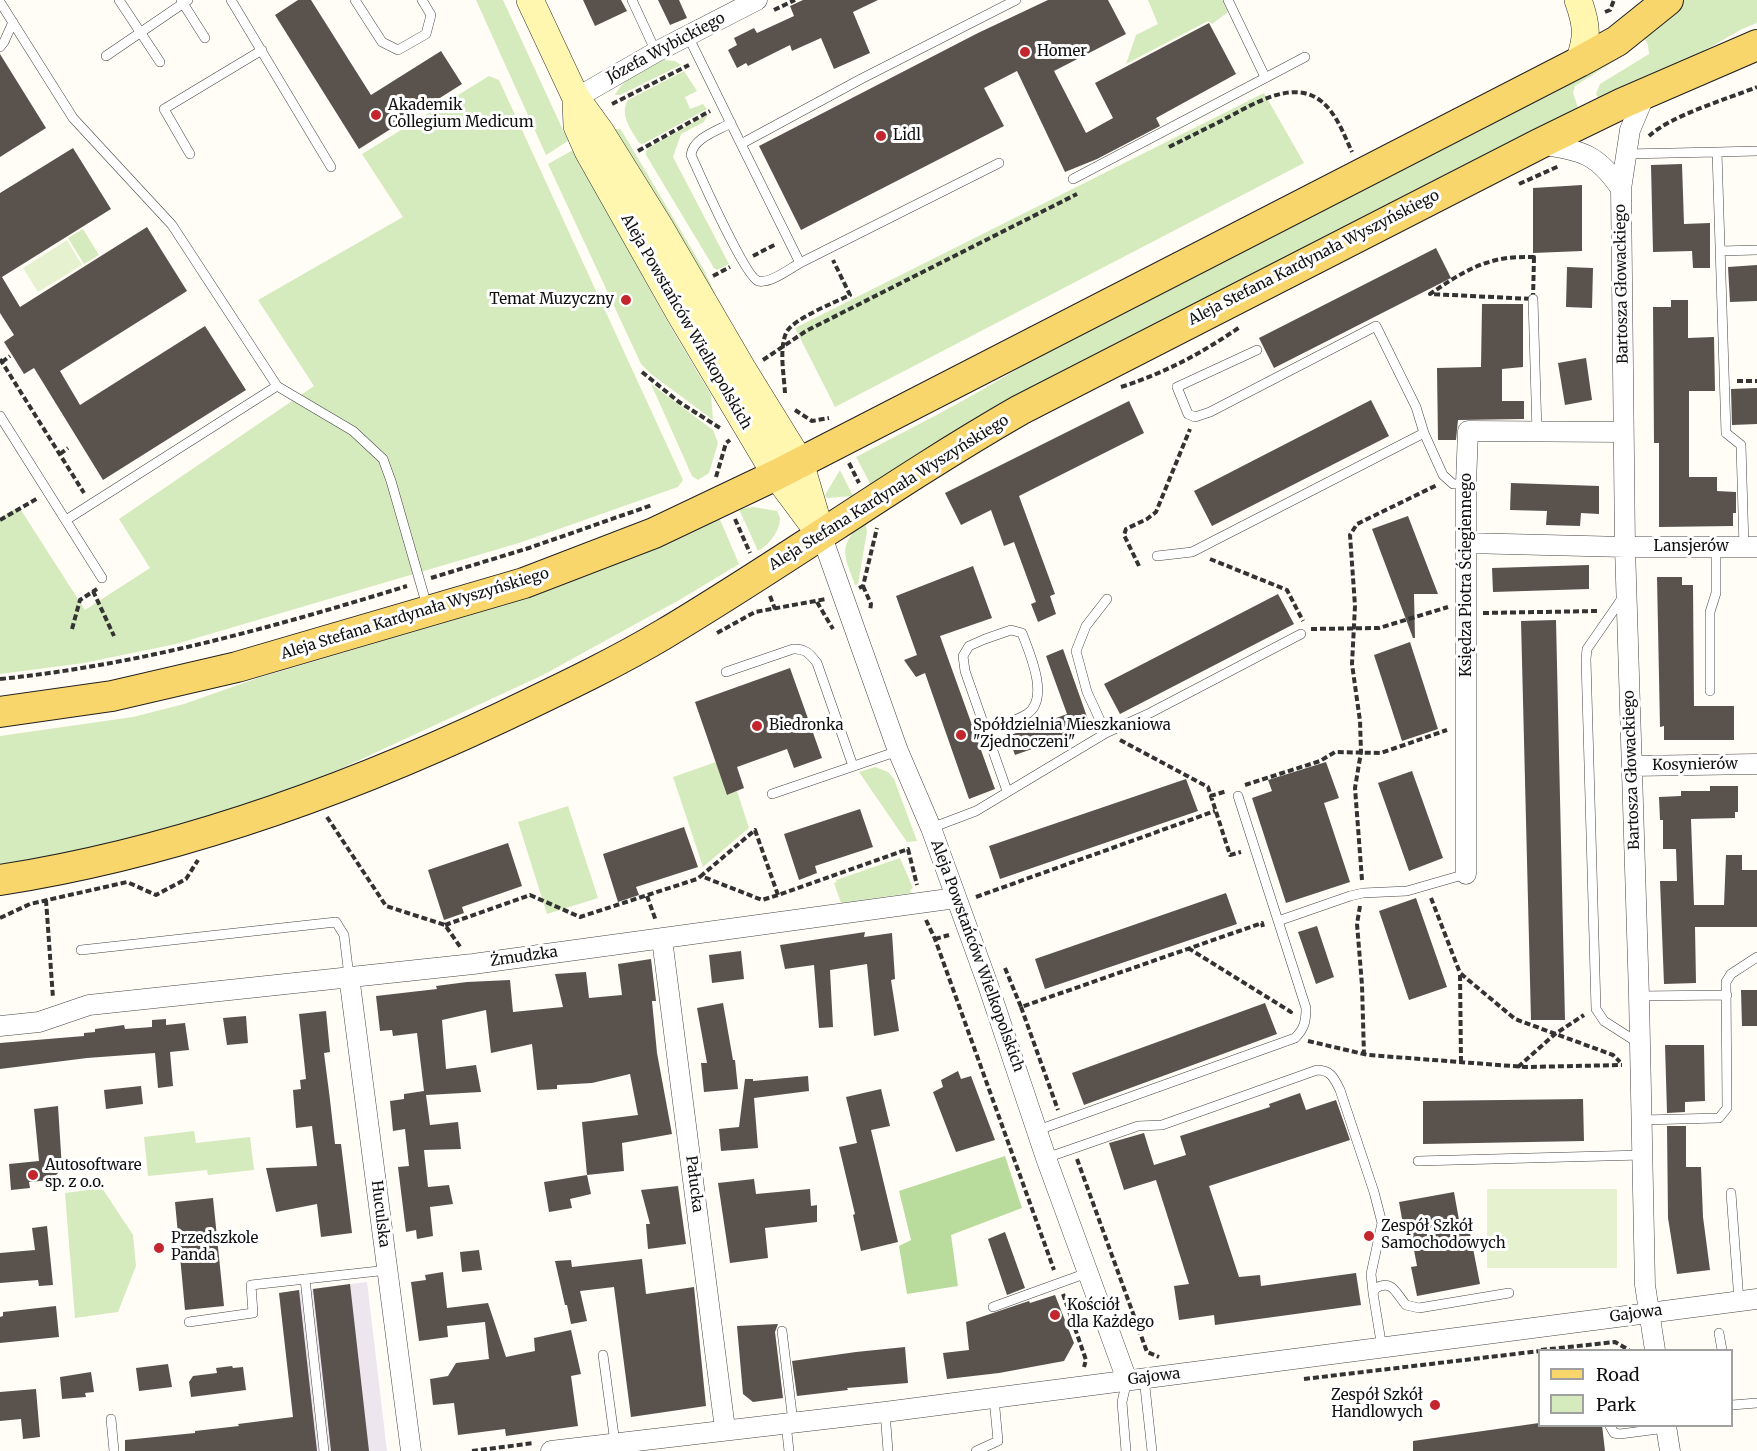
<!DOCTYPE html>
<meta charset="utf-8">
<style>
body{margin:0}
#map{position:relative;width:1757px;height:1451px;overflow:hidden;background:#fffdf5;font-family:Merriweather,serif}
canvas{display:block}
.legend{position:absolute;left:1538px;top:1349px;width:195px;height:78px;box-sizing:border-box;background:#fff;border:2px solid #a0a0a0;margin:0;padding:8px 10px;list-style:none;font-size:18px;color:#111}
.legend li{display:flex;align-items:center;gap:12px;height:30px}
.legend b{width:30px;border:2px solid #a0a0a0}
</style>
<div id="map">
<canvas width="1757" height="1451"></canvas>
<ul class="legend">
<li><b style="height:8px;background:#f9d66b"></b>Road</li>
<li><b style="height:16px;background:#d5ebbd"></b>Park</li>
</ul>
</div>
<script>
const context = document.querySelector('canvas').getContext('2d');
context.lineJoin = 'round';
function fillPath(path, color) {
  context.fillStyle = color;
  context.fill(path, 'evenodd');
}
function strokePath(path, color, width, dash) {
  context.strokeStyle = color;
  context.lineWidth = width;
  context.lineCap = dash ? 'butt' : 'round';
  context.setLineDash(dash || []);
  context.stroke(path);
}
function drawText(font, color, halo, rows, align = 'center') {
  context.font = font + ' Merriweather,serif';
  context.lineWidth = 6;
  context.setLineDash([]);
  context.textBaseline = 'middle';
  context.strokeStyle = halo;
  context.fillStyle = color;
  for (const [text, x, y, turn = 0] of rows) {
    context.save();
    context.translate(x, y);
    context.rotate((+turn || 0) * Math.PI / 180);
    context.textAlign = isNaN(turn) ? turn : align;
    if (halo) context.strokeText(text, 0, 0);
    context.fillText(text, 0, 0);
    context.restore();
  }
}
const industrial = new Path2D(`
 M367,1282L387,1451H297L279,1293Z`);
const green = new Path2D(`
 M476,0H503L568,141L546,155Z
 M1148,0H1223L1228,12L1212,24L1208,21L1126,64L1136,35L1158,24Z
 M1683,0H1757V23L1742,29L1676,67L1599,101L1596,94L1600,84L1649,54L1648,45L1643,35Z
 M1629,50L1627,53L1575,86L1573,93L1579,111L872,487L856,457C925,421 995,386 1059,342Z
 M664,60L675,61L681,65L620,95H615C623,79 647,64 664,60Z
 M684,71L697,91L685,97L690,109L703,104L707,109L643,144L639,143C631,129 619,115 628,100Z
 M489,76L499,80L683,480L678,487L519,543L176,644L84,663L0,674V518L19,507L85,610L150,568L119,519L314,386L258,300L403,217L362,154Z
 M1264,93L1304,163L835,407L795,328Z
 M708,114L704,122L681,134L673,157L729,264L717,270L714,268L646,155V151L650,147Z
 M614,129H620L623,133L704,270L719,302Z
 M573,150L670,326L711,395L713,420L651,374L641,364L548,164Z
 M83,229L99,255L84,264L68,238Z
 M651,384L713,430L718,443L709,473L698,480L692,476Z
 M840,470L853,496L827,498L825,495Z
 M753,507L777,511L780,518C780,531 769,545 758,551L739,509Z
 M718,515L739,564L681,599L543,675L323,777L204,820L102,847L0,867V736L133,717L184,704L258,678L450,621L568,583Z
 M864,520L867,531L858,584L855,585C843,552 838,547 864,520Z
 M716,762L728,795L737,791L749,828L703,867L673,777Z
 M875,767L888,772L894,779L917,841L907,842L859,772Z
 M568,806L598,898L547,914L518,822Z
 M900,858L913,888L910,890L911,893L841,903L834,883L837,882L836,880Z
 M194,1131L196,1143L250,1137L254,1170L208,1175L207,1170L148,1176L144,1137Z
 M102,1188L133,1235L136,1266L118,1312L75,1318L65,1193Z`);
const forest = new Path2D(`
 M1005,1156L1022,1208L951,1235L958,1286L907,1294L899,1246L911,1240L899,1191Z`);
const pitch = new Path2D(`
 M67,240L82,265L38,292L23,268Z
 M1487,1189H1617V1268H1487Z`);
const building = new Path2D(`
 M298,0H311L371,95L441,51L462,84L359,149L275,15Z
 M583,0H621L627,11L595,26Z
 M658,0H679L687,18L670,25Z
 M803,0H878L853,12L870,53L834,69L821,38L792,51L790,45L748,66L746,63L737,68L728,50L737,45L734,38L754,28L757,33L794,16L790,6Z
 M1048,0H1108L1126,34L1054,71L1086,133L1113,118L1095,83L1209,23L1236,74L1156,118L1160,126L1097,159L1065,172L1017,71L984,88L1004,126L801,230L759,146L978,33Z
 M0,54L46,128L0,157Z
 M73,148L111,209L2,277L20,307L147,227L187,291L60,371L80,405L205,326L246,390L103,480L34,368L24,374L4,342L14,335L0,313V193Z
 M1682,164L1684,224L1710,223V268H1693L1692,251L1653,252L1651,165Z
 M1582,185V251L1533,253V188Z
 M1436,248L1451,278L1274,368L1259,338Z
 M1757,265V301L1730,302L1728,267Z
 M1567,267L1593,268L1592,308L1566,307Z
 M1671,300H1688V338L1714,337L1715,391H1689V477H1717V491L1736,492V513H1733V526L1659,527V443H1654L1653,307H1671Z
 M1482,304H1523V367L1502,369V401H1524V419L1458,420L1456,440H1438L1437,368L1481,367Z
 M1586,358L1592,400L1565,405L1558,363Z
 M1757,388V424L1732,425L1731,389Z
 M1371,400L1389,436L1212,526L1194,491Z
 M1129,401L1144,433L1019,496L1055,594L1050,596L1056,614L1038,622L1031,604L1036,602L1014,542L1004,546L991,510L961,525L945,493Z
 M1511,483L1599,486V514L1581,513L1580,526L1546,525L1547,511L1510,510Z
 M1408,516L1438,594H1414L1415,638H1413L1372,529Z
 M1589,565V589L1493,592L1492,568Z
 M973,566L992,618L940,636L995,789L969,799L925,673L916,677L904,660L917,655L896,596Z
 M1657,577H1682V585H1693L1694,706H1734V740H1664V726L1660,727Z
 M1278,594L1294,624L1120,714L1104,684Z
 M1556,620L1565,1020H1531L1521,621Z
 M1410,642L1438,729L1402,741L1374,655Z
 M1063,649L1091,728L1015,755L1008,736L1067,714L1046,656Z
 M790,668L822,758L794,768L787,749L737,767L744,788L727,795L695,702Z
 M1326,762L1339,798L1324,803L1350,882L1286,903L1252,798L1272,791L1268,780Z
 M1412,771L1443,858L1409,871L1378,783Z
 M1186,779L1198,811L1000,879L989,846Z
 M1710,786H1738V812H1735V818L1691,819L1694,905H1724L1726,855H1742V870H1757V927H1695L1696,983L1664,984L1660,881H1677L1676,849H1663V820H1660L1659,797L1681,796V791H1710Z
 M860,809L873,847L815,866L817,873L799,880L784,834Z
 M684,827L698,867L636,887L639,895L618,902L603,854Z
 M508,843L522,886L462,907L464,913L444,920L428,870Z
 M1226,893L1237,924L1045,989L1035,959Z
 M1416,898L1447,987L1409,1000L1379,911Z
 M1317,926L1334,977L1316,984L1298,932Z
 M865,932L864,937L892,933L895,979L891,980L899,1031L874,1036L867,964L830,970L833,1027L819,1028L814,965L785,969L780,945Z
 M741,951L744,979L712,983L709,955Z
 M651,959L656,1001H652L657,1053L672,1134L622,1143L624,1171L587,1175L582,1122L638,1115L630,1074L592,1083L557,1085V1089L537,1090L532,1044L491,1053L486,1010L442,1020L446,1069L476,1065L481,1092L426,1095L430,1125L458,1122L461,1149L424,1150L428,1187L449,1185L453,1204L430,1207L433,1236L417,1239L416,1230L406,1232L398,1167L409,1166L405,1129L393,1131L390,1101L404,1099V1094L424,1091L417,1033L393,1036L392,1030L380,1031L376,996L437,989L436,986L467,982L510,980L513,1012L563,1007L555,974L586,972L589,998L622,995L618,964Z
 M1741,990H1757V1026H1742Z
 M723,1003L733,1060H735L738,1089L704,1092L701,1063H707L697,1008Z
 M1265,1003L1277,1034L1084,1105L1072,1073Z
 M326,1011L330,1052L324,1053L330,1100L335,1144H341L352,1233L321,1237L317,1204L276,1212L266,1168L317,1166L312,1126L296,1128L293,1090L301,1089L300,1080L306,1079L299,1014Z
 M246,1016L248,1043L227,1045L223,1018Z
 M166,1019V1025L185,1023L189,1050L170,1052L173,1086L158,1088L155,1053L87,1058L0,1069V1043L84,1036V1033L95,1032V1029L124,1025L125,1029L152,1027V1020Z
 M1665,1045H1704L1705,1101L1685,1102V1112L1667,1113Z
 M958,1071L961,1079L971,1076L995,1140L956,1152L933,1092L943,1087L941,1080Z
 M808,1076L809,1091L754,1098L758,1148L721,1151L719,1129L739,1127L745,1079H753V1081Z
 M141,1086L143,1104L106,1109L104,1090Z
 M881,1089L890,1126L871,1130L898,1242L861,1251L853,1215L855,1214L839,1147L857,1143L846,1097Z
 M1300,1093L1306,1110L1336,1100L1350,1140L1209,1186L1239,1277L1260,1275L1261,1286L1356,1273L1361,1305L1215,1325L1214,1315L1179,1320L1174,1286L1189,1284L1156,1180L1124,1190L1109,1143L1144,1133L1154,1165L1186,1155L1180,1136L1270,1107L1269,1104Z
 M1583,1099L1584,1141L1423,1144V1101Z
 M58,1106L62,1169L51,1180L29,1182L30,1188L11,1190L9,1164L39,1161L34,1109Z
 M1667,1126H1686V1167H1701L1703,1217L1710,1270L1677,1274L1668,1218Z
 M587,1175L591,1194L570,1199L572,1208L549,1212L544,1182Z
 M754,1179L756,1194L810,1189L811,1206L817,1205V1222L765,1228L768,1258L730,1263L718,1183Z
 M678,1186L686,1244L648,1249L646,1224H650L641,1190Z
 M1454,1192L1459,1220L1467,1218L1480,1284L1417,1296L1411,1267L1417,1266L1410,1229L1404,1230L1399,1202Z
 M213,1198L224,1306L185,1310L175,1202Z
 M47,1226L53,1285L39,1286L38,1280L0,1283V1253L35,1250L32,1228Z
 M1005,1232L1025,1288L1007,1295L988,1239Z
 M479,1250L482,1270L462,1272L460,1252Z
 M642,1259L646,1294L694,1287L706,1406L631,1417L614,1287L580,1291L587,1321L571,1324L567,1305H565L555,1261L571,1260L572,1267Z
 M443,1272L447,1308L488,1303L506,1357L535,1351L534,1338L571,1330L581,1374L571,1376L578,1426L506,1436L505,1429L458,1435L454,1403L433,1405L430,1379L448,1376L456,1363L489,1359L485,1322L447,1326L448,1337L419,1341L411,1282L426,1280L425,1275Z
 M350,1284L369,1451H331L313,1289Z
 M299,1290L317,1451H125V1440L195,1433V1431L239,1426L238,1424L293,1417L279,1293Z
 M1055,1295L1074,1343L1064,1361L999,1373L947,1379L943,1353L969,1350L966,1322L1029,1301L1030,1303Z
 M56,1306L59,1337L0,1343V1317L3,1316V1312Z
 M778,1324L775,1332L783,1398L753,1402L743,1394L737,1326Z
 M905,1347L908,1383L847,1388L848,1390L797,1396L792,1361L856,1352Z
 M168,1364L172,1387L139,1391L136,1368Z
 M232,1366L233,1368L243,1367L246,1390L191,1397L189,1382L193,1376L217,1373L216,1368Z
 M91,1372L94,1392L85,1393L86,1397L62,1399L60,1377Z
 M36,1389L40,1437L23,1439L21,1419L0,1421V1392Z
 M1539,1423V1425H1602L1605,1451H1413V1441Z`);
const path = new Path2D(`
 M774,10L795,0
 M1605,12L1610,10L1614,0
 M612,104L689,65
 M1649,136C1672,115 1727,99 1757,87
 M1169,147C1187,138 1205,129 1223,120C1250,106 1292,78 1321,101C1337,114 1344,135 1352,152
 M638,151L710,111
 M1519,184L1559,166
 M753,256L776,244
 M1534,257L1533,299L1430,294C1452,279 1474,264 1501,259C1512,257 1523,257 1534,257Z
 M713,276L730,267
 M0,359L84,493
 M763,360L806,331L1077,194
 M2,362L10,356
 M642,372L679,402L720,428
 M1737,381H1757
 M1121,387C1167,372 1200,354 1240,327
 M785,393C784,375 779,350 786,333C792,319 836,302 850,295L833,260
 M795,410L812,421L829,418
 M60,454L68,448
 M849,463L859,483
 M716,477L726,443L730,440
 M735,519L750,553
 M0,520L38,498
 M1210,559L1287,590L1303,621
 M1139,566L1124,535L1126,529L1147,519L1156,512L1190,429
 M431,578L529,548L652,505
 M863,586L871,604L870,611
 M859,588L863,586L877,528
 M93,591L114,636
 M770,596L775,609
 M817,602L833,629
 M1483,613L1598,611
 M72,629L80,600L97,589
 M1311,629L1379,628L1448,607
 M717,633L755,612L826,599
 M0,679C139,665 274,627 407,586
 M1120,740L1208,787L1230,855L1241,852
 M1245,785L1320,761L1335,752L1381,753L1447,730
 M1210,796L1227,791
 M327,817L386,906L445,925L461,948
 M1362,880L1355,788L1361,752L1360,721L1352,664L1355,606L1350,535L1357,524L1437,485
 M778,895L755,830L701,876L762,900L778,895L908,849L917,885
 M647,896L656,921
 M976,897L1215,811
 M1431,898L1460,973
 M46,900L53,998
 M1360,906L1357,924L1362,985L1364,1055
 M0,918L30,904L127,882L156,895L186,879L198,860
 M926,920L935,939L1054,1270
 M445,925L530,895L580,917L697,879L701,876
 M935,939L949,935
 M1188,948L1291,1012V1011
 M1005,968L1021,1007L1262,923L1263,927
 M1021,1007L1058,1110
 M1308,1041L1368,1055L1525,1067L1622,1065
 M1461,1062L1460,973L1515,1019L1613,1055L1620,1062
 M1518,1067L1555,1034L1584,1015
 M1077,1159L1147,1352L1159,1357
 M1063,1294L1086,1360L1084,1367
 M1541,1350L1615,1342L1629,1350
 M1304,1379L1540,1351
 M472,1451L534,1443`);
const lane = new Path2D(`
 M119,0L160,62
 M181,0L205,38
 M231,0L331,167
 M355,0L382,42L398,50L426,34L431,15L422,0
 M632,0L656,52
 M1228,0L1265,77
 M0,2L73,118L172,225L277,386L66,520
 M688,36L741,144L861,79L1016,0
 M0,47L4,42L13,22
 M106,56L188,0
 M731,123C717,131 693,138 691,155C699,173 745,277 758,281C770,284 789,269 800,263
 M741,144L800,263L999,163
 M1717,152L1757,151
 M190,154L164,109L262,50
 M1627,154L1717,152L1726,433L1741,445L1744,547
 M1073,179L1305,57
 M1720,251L1757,250
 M1533,299L1537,432
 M1257,350L1177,387L1188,414L1195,417L1210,412L1376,326L1416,407L1424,433L1443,475L1453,484H1466
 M277,386L353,431L383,459L391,481L427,606
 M0,416L102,578
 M1157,556L1192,552L1424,433
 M1623,597L1587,649L1586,659L1596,1009L1604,1021L1640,1044
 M726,672L793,649C805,648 810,654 817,663L853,766
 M1710,691V612L1716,593V547
 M987,730C1000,725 1016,721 1027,714C1050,699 1030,654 1022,633L1011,630L985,639L969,646L963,656L965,671L1007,791
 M1106,733L1087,692L1076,651L1086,626L1107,599
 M772,794L898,751
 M931,828L976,811L1106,733L1150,713L1301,634
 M1278,921L1350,896L1363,893L1407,891L1466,874
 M81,950L336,922L344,935L349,976
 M1639,996L1727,995
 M1642,1120L1719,1118L1727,1108L1726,982L1731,974L1757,957
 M1038,1130L1295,1038C1304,1029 1306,1022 1306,1008L1238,796
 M1046,1158L1138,1126L1162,1125L1317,1070C1331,1070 1334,1078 1340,1090L1374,1192L1382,1223L1371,1274L1373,1293
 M1418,1161L1642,1155
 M1731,1193L1739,1301
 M305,1279L324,1451
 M993,1307L1087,1273
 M189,1322L253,1313L251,1285L388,1270
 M782,1331L793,1422
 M1719,1333L1722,1350
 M1382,1348L1373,1293L1376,1288C1393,1279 1396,1294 1406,1305L1419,1308L1509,1293
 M603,1355L615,1443
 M1144,1378L1152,1451
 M1732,1405L1757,1403
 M885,1412L888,1451
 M111,1419L114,1451
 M786,1423L789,1451
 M1610,1426L1614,1433L1620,1434L1666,1428
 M976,1451L998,1441L994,1398
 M1126,1451L1122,1402L1127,1380`);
const street = new Path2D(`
 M1646,92L1630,130L1621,189L1625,547L1639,996L1645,1285L1655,1350
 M576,98L656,52L757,0
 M1539,144C1581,151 1596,152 1621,189
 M821,534L898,751L931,828L988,985L1046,1158L1127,1380
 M1466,543L1625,547H1757
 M1632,766L1757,764
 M1466,874V484L1468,431L1623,432
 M662,939L725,1429
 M349,976L411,1451
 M0,1026L39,1022L89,1005L473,964L956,898
 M1666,1426L1670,1451
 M551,1451L885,1412L1757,1299`);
const secondary = new Path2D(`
 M530,0L576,98L600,131L661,229L742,368L800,462L821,534
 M1578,0C1587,25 1588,36 1579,62
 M576,103L577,126L588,151L680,314L776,475L811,522`);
const primary = new Path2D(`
 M0,712L112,696L237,667L524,583L654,533L776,475L1579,62L1617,41L1668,0
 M0,880C174,853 343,792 502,717C556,691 612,665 664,634C785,562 898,480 1020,410L1539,144L1623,103L1757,45`);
const markers = [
 [1025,52,6,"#c4262e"],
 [376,115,6,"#c4262e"],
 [881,136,6,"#c4262e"],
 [626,300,6,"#c4262e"],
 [757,726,6,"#c4262e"],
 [961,735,6,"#c4262e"],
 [33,1175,6,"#c4262e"],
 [1369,1236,6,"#c4262e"],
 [159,1248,6,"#c4262e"],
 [1055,1315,6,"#c4262e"],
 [1435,1405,6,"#c4262e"]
];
const streetNames = [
 ["Józefa Wybickiego",666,48,-28],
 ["Aleja Stefana Kardynała Wyszyńskiego",1314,258,-27],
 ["Bartosza Głowackiego",1622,284,-91],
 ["Aleja Powstańców Wielkopolskich",686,322,60],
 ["Aleja Stefana Kardynała Wyszyńskiego",889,493,-32],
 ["Lansjerów",1691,547],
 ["Księdza Piotra Ściegiennego",1467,575,-90],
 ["Aleja Stefana Kardynała Wyszyńskiego",415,614,-17],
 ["Kosynierów",1695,765,-1],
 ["Bartosza Głowackiego",1632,770,-92],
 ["Aleja Powstańców Wielkopolskich",977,956,70],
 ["Żmudzka",524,957,-8],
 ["Pałucka",694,1184,83],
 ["Huculska",380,1214,83],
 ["Gajowa",1636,1314,-8],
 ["Gajowa",1154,1377,-7]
];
const poiNames = [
 ["Homer",1037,52],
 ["Akademik",388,106],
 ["Collegium Medicum",388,123],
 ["Lidl",893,136],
 ["Temat Muzyczny",614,300,"right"],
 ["Biedronka",769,726],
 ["Spółdzielnia Mieszkaniowa",973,726],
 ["\"Zjednoczeni\"",973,743],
 ["Autosoftware",45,1166],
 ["sp. z o.o.",45,1183],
 ["Zespół Szkół",1381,1227],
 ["Samochodowych",1381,1244],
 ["Przedszkole",171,1239],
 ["Panda",171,1256],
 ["Kościół",1067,1306],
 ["dla Każdego",1067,1323],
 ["Zespół Szkół",1423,1396,"right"],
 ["Handlowych",1423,1413,"right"]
];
fillPath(industrial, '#eee6ef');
fillPath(green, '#d5ebbd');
fillPath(forest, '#b9dc9c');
fillPath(pitch, '#e6f2cf');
fillPath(building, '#5a524d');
strokePath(lane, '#444', 10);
strokePath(street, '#444', 21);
strokePath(secondary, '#333', 28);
strokePath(primary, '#222', 32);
strokePath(path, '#333', 4, [6, 3]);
strokePath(lane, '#fff', 9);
strokePath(street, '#fff', 20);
strokePath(secondary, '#fff6b0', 27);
strokePath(primary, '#f9d66b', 30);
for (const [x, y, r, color] of markers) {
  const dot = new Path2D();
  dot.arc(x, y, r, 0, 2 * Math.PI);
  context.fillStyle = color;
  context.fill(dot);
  strokePath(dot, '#fff', 2);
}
drawText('15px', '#111', '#fff', streetNames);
drawText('15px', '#111', '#fff', poiNames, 'left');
</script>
